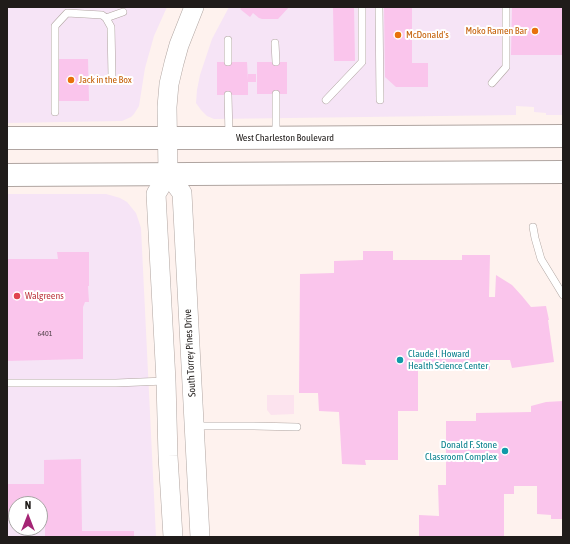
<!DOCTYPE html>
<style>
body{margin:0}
#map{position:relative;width:570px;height:544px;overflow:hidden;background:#fef2ee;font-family:"Asap Condensed",sans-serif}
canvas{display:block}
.frame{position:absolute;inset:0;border:8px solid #201c1a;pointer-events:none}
.north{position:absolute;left:8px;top:496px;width:40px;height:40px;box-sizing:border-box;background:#fff;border:1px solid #a6a4a3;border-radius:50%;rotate:0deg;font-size:11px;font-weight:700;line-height:16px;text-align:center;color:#201c1a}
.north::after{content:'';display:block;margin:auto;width:14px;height:18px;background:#a52575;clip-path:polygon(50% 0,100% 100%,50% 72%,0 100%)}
</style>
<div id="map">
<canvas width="570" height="544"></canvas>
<div class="frame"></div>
<div class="north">N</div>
</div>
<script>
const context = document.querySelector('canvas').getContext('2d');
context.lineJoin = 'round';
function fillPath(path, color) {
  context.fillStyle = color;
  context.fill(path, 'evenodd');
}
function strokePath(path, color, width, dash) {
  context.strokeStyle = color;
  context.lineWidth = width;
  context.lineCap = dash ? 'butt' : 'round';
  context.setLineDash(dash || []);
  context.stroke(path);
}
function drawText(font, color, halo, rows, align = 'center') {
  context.font = font + ' "Asap Condensed",sans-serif';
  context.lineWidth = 4;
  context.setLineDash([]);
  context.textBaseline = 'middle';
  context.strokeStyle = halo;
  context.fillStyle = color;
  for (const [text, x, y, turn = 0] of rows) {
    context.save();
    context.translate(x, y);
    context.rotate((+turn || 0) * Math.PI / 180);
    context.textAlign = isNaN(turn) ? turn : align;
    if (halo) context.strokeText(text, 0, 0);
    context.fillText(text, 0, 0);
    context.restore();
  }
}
const commercial = new Path2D(`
 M7,7H167L154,36L145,68L139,106L134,114L131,117L122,121L7,123Z
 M229,7H563V115H546V113L534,112V107L516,106V115L214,119L207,116L201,110L196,103L197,90L200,75L212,39Z
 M7,194H106L120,198L127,202L136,213L141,228L156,537H7ZM16,504H40V528H16Z`);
const industrial = new Path2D(`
 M267,395H294V414L271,415L267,410Z`);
const building = new Path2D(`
 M242,7H289L278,19H262L259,18L253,13L250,17L240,9Z
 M333,7H354L355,61H334Z
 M384,7H412V63H428V87H396L385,77Z
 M512,7H563V55H511Z
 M54,59H88L89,101H55Z
 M217,62H247L248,80V74H256V82H248V95H217Z
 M257,62H287V94H257Z
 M363,251H393V260H462V255H490L489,297H495L496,275L512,285L522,296L531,307L546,306L549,320H548L554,362L512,368L510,360H490V370H418V411H398V460H365L366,465L342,464L339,412L319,411L318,393H299L300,274L334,273V261L363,260Z
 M57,252H89V286H88L89,302H85L83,307V359L7,361V259H58Z
 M563,401V519H551V515L537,514V486H514V494H504V537H419V515L439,516L438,485H446V421H476V413L531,412V406L546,402Z
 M81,459L82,531H134V537H45V520H40V504H16V521H7V484H44V460Z`);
const service = new Path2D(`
 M379,7L380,100
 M106,18L123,12
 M228,40V62
 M275,43L276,62
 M492,83L506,67V7
 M276,94V136
 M228,95L229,136
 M326,100L362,62V7
 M55,112V26L67,13L102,15L106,18L111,27L112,77
 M533,227L535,238L541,259L560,290L563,295
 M7,383H116L165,381
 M194,426H254L297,427`);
const secondary = new Path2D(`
 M168,174L182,193L200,537
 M173,537L168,456L166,381L156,194L168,174L167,107L169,84L174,63L179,45L194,7`);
const primary = new Path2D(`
 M7,138H229L563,136
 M7,175L563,172`);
const markers = [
 [535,31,4,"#e8710a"],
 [398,35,4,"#e8710a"],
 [71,80,4,"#e8710a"],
 [17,296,4,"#e0444e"],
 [400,360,4,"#0f9aa8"],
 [505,451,4,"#0f9aa8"]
];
const numberNames = [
 ["6401",45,333]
];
const foodNames = [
 ["Moko Ramen Bar",527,31,"right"],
 ["McDonald's",406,35],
 ["Jack in the Box",79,80]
];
const streetNames = [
 ["West Charleston Boulevard",285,138],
 ["South Torrey Pines Drive",190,353,-93]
];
const healthNames = [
 ["Walgreens",25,296]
];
const cultureNames = [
 ["Claude I. Howard",408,354],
 ["Health Science Center",408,366],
 ["Donald F. Stone",497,445,"right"],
 ["Classroom Complex",497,457,"right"]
];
fillPath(commercial, '#f6e4f6');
fillPath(industrial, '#fce3ee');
fillPath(building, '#fac5ec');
strokePath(service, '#b0a5a1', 8);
strokePath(secondary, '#b0a5a1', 20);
strokePath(primary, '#b0a5a1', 24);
strokePath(service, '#fff', 7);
strokePath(secondary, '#fff', 19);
strokePath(primary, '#fff', 22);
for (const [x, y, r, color] of markers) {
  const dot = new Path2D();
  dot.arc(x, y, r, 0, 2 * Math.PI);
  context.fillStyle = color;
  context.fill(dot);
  strokePath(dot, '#fff', 1.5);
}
drawText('8px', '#56464e', null, numberNames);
drawText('10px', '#c56008', '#fff', foodNames, 'left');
drawText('10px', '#201c1a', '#fff', streetNames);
drawText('10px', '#be3a42', '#fff', healthNames, 'left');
drawText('10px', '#0d838f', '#fff', cultureNames, 'left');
</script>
